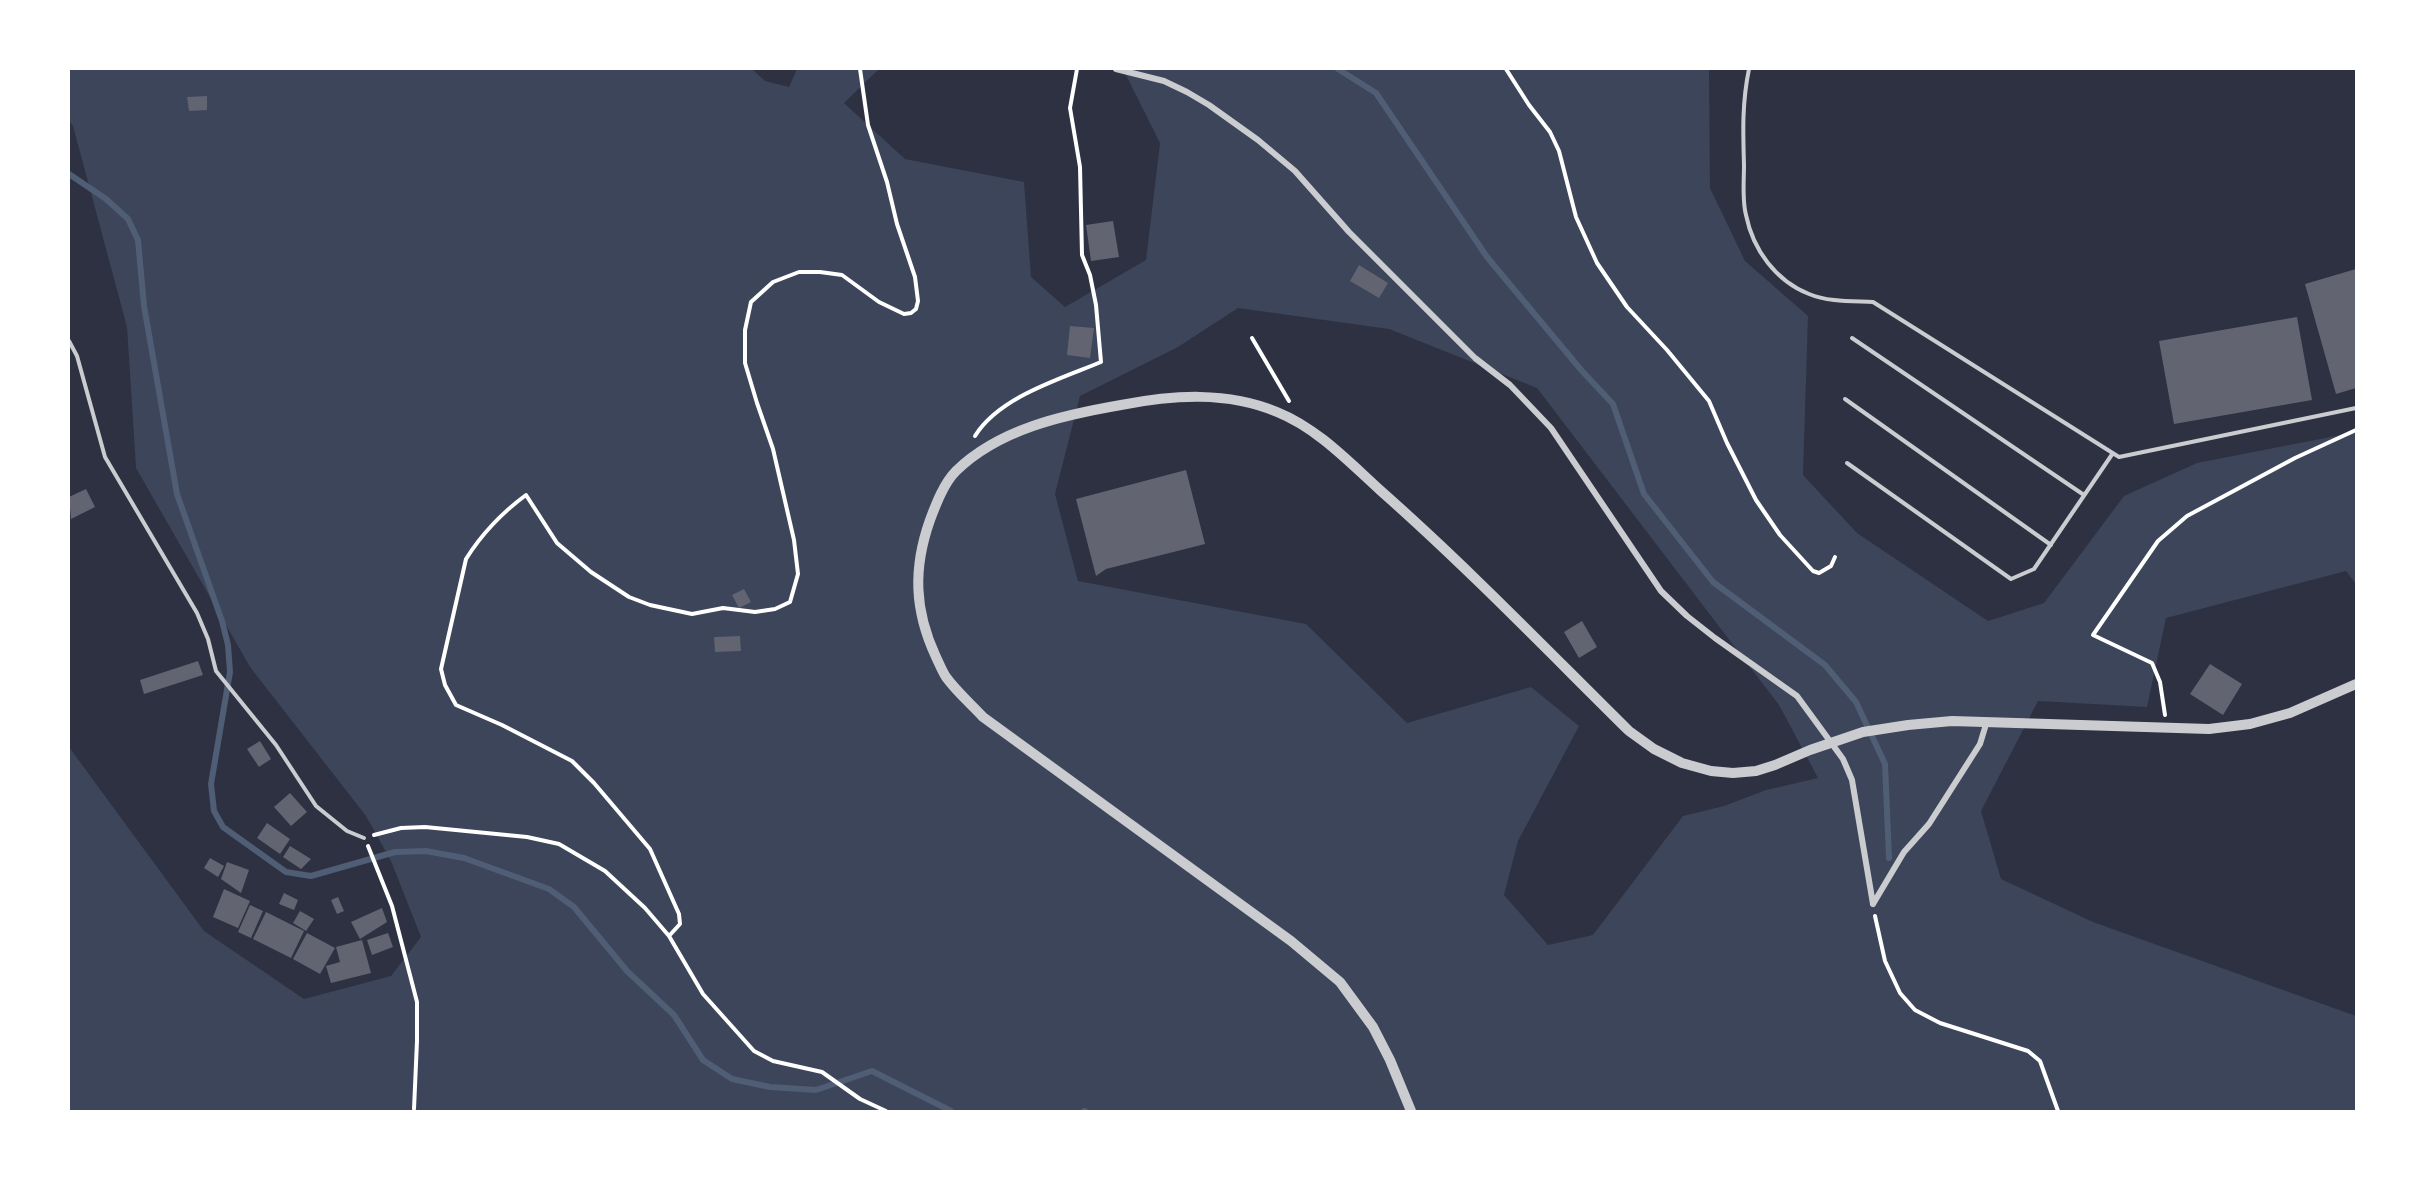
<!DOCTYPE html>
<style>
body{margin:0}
#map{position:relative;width:2425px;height:1180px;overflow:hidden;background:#2d3142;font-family:Commissioner,sans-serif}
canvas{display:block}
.frame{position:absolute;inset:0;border:70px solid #fff;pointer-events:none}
</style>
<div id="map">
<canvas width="2425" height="1180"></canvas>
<div class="frame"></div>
</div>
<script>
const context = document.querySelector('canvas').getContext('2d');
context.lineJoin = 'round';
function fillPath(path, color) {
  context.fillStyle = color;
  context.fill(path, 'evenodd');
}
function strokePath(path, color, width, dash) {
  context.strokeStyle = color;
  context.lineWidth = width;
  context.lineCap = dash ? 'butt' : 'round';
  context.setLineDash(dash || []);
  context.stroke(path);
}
const green = new Path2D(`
 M69,69H752L765,81L789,87L797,69H879L844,103L905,159L1024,182L1031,277L1065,307L1146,260L1160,143L1123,69H1709L1710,188L1745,261L1808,316L1803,475L1857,533L1988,621L2044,603L2124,496L2197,463L2356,432V584L2346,571L2166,618L2147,707L2038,701L1981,811L2001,879L2093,922L2356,1016V1111H69V747L204,931L304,999L391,976L421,937L391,861L366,816L250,667L136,468L127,327L73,126L69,121ZM1238,308L1389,329L1537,388L1779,705L1818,778L1766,790L1724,806L1683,816L1593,935L1548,945L1504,895L1518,841L1579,726L1531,687L1407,723L1306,624L1078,581L1055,494L1080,396L1178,347Z`);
const stream = new Path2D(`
 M1338,69L1376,93L1487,257L1582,371L1613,404L1644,494L1713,582L1825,665L1856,702L1885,764L1889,858
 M69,174L106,199L128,219L138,240L144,306L177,494L222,621L228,645L230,672L211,784L214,811L223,827L286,872L311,876L395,852L426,851L464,858L549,889L574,907L627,971L674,1015L703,1060L732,1079L770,1087L816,1090L872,1071L951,1111
 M1084,1111H1085`);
const building = new Path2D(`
 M207,96V110L189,111L187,97Z
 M1113,221L1119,257L1091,261L1086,225Z
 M1359,265L1388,283L1379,298L1350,281Z
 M2356,269V388L2336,394L2305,284Z
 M2297,317L2312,400L2174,424L2159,341Z
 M1070,326L1094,328L1090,358L1067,355Z
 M1186,470L1205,544L1106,569L1096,576L1076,499Z
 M86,489L95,507L71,519L69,497Z
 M744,589L751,602L739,608L732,595Z
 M1582,621L1597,647L1579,658L1564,632Z
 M740,636L741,651L715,652L714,637Z
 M198,661L203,675L144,694L140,680Z
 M2210,664L2242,684L2223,715L2190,694Z
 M260,741L271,759L259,767L247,749Z
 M290,793L307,812L291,826L274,807Z
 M267,823L290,839L280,854L257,838Z
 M290,846L311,859L301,869L283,857Z
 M210,858L224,866L218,877L204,868Z
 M227,862L249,870L241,893L221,879Z
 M224,889L250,901L238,928L213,917Z
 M284,893L298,900L294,910L279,904Z
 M338,897L344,911L337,914L331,900Z
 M250,905L263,911L251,938L238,932Z
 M382,908L387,922L360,939L351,922Z
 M300,911L314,919L306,931L293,923Z
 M266,912L304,931L291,958L253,939Z
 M307,933L335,948L320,974L293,959Z
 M388,933L393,947L372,955L367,940Z
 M362,940L371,973L331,983L326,966L340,962L336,947Z`);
const path = new Path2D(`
 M1506,69L1529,105L1550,132L1559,151L1576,217L1597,263L1627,307L1667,350L1709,401L1727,443L1756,500L1780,535L1813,571L1819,573L1831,566L1835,557
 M1252,338L1289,401
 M975,436C999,397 1060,379 1101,362L1096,305L1090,275L1082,255L1080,167L1070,108L1077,69
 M2165,715L2160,682L2152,663L2093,635L2158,541L2187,516L2295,458L2356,430
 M374,835L401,828L425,827L527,837L559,844L605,871L645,908L669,936L703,994L754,1051L773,1061L822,1072L860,1099L886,1111
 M368,846L392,906L417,1002V1041L414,1109
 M1875,916L1885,961L1900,993L1915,1010L1940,1023L2028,1051L2040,1061L2058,1111
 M669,936L680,924L679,914L650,849L594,783L572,761L502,725L456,705L445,685L441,669L466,559C481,535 503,512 526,495L557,543L591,572L629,597L650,605L692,614L723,608L755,612L775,609L790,602L798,574L794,540L773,449L757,403L745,363V330L751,302L773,282L799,272H820L842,275L879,302L904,314L911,313L916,309L918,301L915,277L897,224L887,182L868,125L860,69`);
const service = new Path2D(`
 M1749,69C1742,103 1743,131 1744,165C1744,181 1742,200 1746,215C1753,250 1776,281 1809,294C1828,302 1852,301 1873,302L2119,457L2356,408
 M1852,338L2084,495
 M69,341L77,356L105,457L197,613L208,639L216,671L276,745L316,806L347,831L364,838
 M1845,399L2051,545
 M1847,463L2011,579L2034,569L2113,453`);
const minor = new Path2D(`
 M1116,69L1164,81L1187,92L1209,105L1258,140L1295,171L1349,232L1475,358L1510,385L1551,428L1661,591L1687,616L1715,638L1797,696L1843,759L1852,780L1873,904
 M1873,904L1904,852L1929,824L1980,744L1987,721`);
const tertiary = new Path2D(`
 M1411,1111L1390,1060L1373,1027L1340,982L1291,941L983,717C971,704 956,691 946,677C942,671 939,663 936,657C914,610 913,568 930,520C936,504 944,483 956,471C999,429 1063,415 1121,405C1173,395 1227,391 1277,412C1317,428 1349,462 1381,491C1467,567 1547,650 1629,731L1654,749L1682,763L1711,771L1733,773L1756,771L1775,765L1810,750L1863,732L1908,725L1952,721L2209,729L2250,724L2290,713L2356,684`);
fillPath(green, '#3c4559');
strokePath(stream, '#4f5d75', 6);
fillPath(building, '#626471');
strokePath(path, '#fff', 4);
strokePath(service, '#caccd0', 4);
strokePath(minor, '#caccd0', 6);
strokePath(tertiary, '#caccd0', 10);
</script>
